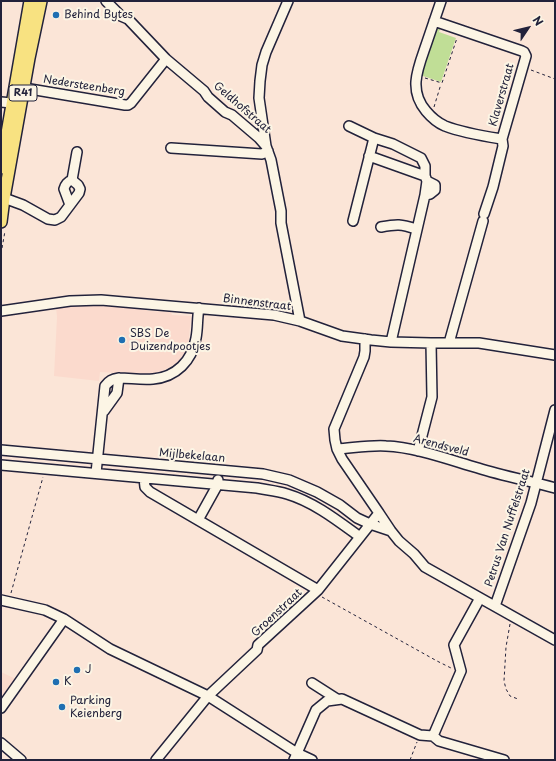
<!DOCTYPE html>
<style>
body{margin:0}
#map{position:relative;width:556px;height:761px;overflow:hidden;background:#fbe5d7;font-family:"Playpen Sans",sans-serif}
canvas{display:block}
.frame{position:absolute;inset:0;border:2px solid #22223b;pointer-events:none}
.north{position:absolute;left:508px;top:8px;width:40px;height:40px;-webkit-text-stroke:3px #fcf5e5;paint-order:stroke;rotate:55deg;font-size:11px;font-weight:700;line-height:16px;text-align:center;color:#22223b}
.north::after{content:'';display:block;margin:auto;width:14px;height:18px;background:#22223b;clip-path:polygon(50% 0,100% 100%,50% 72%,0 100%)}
</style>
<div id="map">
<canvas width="556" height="761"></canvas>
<div class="frame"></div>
<div class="north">N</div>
</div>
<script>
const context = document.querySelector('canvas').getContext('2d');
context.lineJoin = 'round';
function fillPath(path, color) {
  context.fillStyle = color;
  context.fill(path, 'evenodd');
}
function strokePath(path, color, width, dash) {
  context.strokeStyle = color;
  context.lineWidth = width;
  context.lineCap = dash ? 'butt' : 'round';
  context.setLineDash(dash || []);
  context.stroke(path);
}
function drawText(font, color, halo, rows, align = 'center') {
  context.font = font + ' "Playpen Sans",sans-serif';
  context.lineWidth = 4;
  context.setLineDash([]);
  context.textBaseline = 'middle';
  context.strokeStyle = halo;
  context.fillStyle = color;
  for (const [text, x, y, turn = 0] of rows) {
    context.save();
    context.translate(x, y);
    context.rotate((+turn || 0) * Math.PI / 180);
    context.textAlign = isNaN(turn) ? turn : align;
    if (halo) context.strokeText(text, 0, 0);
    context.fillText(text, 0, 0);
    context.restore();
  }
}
const built = new Path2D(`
 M67,306H100L147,309V311L171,312L172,315L191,316L188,347L180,362L154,375L100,372L99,381L54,376L57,317L56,307Z
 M1,672L20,681L1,708Z`);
const green = new Path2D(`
 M436,26L441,27L439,32L456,38L441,82L420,75Z`);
const path = new Path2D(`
 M531,70L555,79
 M425,78L442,83L457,38
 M434,107L441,84
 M1,254L5,231
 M11,593L43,477
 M322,597L437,661L451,668
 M510,624L506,647L504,681L506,689L510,696L518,699
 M410,760L417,742`);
const minor = new Path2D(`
 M106,1L121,16L128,19L166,59L204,91L208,97L225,112L232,115L259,138L266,146L271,160L281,211V223L300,321
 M441,1C436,16 431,30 426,45C418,68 408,90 426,111C431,117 438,123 445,126C463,133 483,136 502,139
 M434,21L522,51L524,52L526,56L502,139L503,146L493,187L484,214
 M24,88L125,105H128L131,103L166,59
 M1,102L12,103
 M349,126L374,138L353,221
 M374,138L393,144L421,158L425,166V176
 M266,146L259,98L260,81L262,65L266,52L288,1
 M171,148L262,154L268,151
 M369,156L425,176L427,181
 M72,180L77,152
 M4,198L23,205L48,219L55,220L61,217L79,193L80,189L78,185L72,180C68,181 65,185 64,189L70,205
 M381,227C397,224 401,224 416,229
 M1,311L70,301L101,300L135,303L274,315L300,321L342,336L371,340L391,342L431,343H479L555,355
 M391,342L425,195L430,194L435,190V185L427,181L425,195
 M449,343L483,221
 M104,411L117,393L119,378
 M337,449C353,448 370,445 386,446C415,447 450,460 478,468C503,476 530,481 555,488
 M1,450L263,474L289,480L317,492L340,505L357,518L370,524L391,531
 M418,451L432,397L431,343
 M1,465L257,488C267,490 277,491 287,494C314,502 338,521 360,537
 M96,473L105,386C109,381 112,379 119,378C130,378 141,380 153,379C176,377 192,361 196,338C198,328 197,318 199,308
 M144,478L145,487L150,492L318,590
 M379,513L391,531L399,541L414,554L425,567L555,640
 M198,520L218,484V480
 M1,600L45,610L64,619L110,649L208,696L257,650L258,645L318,590L360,537L379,513L342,459L337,449L335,440L334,429L364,357L365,351V339
 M495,606L531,503L555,410
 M312,683L337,699
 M1,708L64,619
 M433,736L461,671L454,645L480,598
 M1,743L21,760
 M156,760L208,696L297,753L312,760
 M294,760L316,710L327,701L342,699L420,735L433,736L439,741L504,760`);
const major = new Path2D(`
 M1,168L30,1
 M1,222L4,198L29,58L41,1`);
const markers = [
 [56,15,4,"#1f6fb2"],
 [122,340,4,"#1f6fb2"],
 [77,670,4,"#1f6fb2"],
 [56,682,4,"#1f6fb2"],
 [62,707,4,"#1f6fb2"]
];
const shields = [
 [23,93,28]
];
const shieldNames = [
 ["R41",23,93]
];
const poiNames = [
 ["Behind Bytes",64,15],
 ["SBS De",130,334],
 ["Duizendpootjes",130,347],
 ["J",85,670],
 ["K",64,682],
 ["Parking",70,701],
 ["Keienberg",70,714]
];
const streetNames = [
 ["Nedersteenberg",84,86,9],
 ["Klaverstraat",502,95,-74],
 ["Geldhofstraat",242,108,41],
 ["Binnenstraat",257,303,7],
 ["Arendsveld",441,446,15],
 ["Mijlbekelaan",192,456,5],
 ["Petrus Van Nuffelstraat",508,528,-72],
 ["Groenstraat",277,613,-43]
];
fillPath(built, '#fbdacd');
fillPath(green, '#c0de96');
strokePath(minor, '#22223b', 12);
strokePath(major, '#22223b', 14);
strokePath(path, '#22223b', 1, [3, 3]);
strokePath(minor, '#fcf5e5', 9);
strokePath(major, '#f8e281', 11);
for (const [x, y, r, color] of markers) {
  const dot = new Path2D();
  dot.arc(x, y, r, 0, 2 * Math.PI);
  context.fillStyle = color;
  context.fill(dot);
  strokePath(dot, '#fcf5e5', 1.5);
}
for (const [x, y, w] of shields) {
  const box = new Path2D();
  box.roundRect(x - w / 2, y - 8, w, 16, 3);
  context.fillStyle = '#fcf5e5';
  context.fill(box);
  strokePath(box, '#22223b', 1);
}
drawText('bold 10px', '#22223b', null, shieldNames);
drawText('11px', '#22223b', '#fcf5e5', poiNames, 'left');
drawText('11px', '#22223b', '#fcf5e5', streetNames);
</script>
